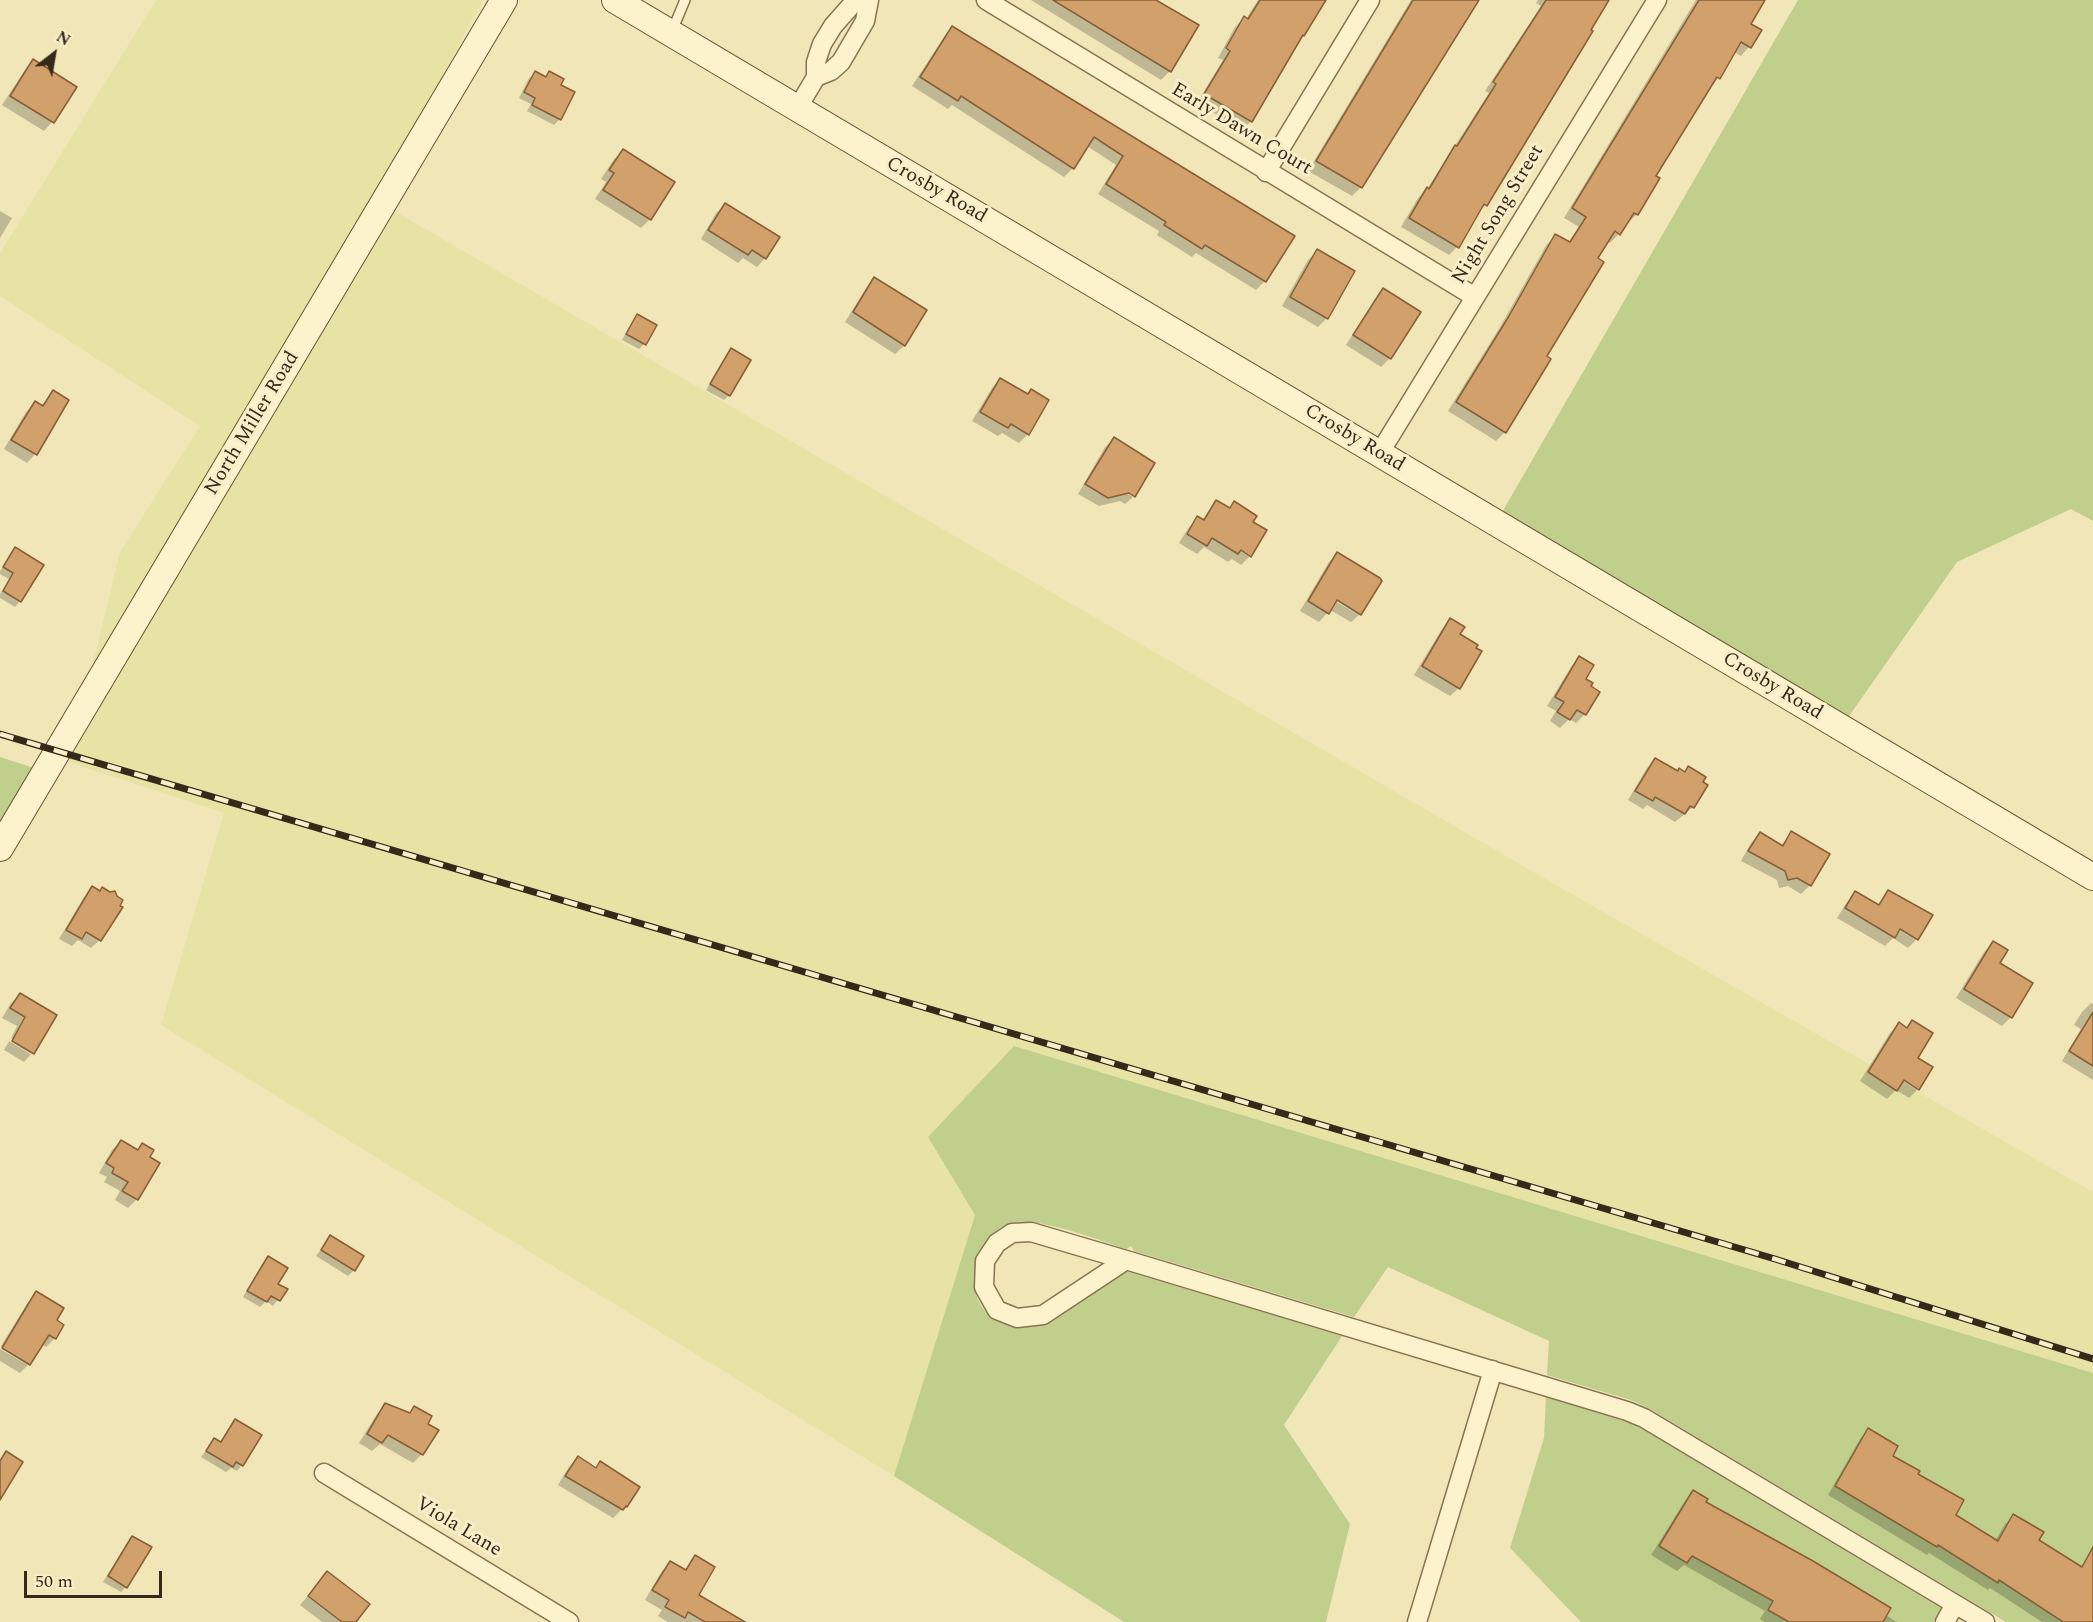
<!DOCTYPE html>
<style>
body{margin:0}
#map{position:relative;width:2093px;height:1622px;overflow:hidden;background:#f1e6b8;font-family:Spectral,serif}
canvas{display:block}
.north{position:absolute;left:24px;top:24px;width:60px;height:60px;-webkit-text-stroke:4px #f8efc8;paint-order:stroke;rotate:31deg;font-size:16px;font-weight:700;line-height:24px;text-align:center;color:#352919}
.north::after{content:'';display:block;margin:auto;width:21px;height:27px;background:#352919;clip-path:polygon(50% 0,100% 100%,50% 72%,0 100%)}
.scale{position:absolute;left:24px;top:1571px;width:138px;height:27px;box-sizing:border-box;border:3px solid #352919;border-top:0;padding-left:8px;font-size:18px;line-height:21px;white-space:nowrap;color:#352919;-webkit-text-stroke:4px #f8efc8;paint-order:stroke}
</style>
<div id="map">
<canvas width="2093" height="1622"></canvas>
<div class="north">N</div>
<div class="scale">50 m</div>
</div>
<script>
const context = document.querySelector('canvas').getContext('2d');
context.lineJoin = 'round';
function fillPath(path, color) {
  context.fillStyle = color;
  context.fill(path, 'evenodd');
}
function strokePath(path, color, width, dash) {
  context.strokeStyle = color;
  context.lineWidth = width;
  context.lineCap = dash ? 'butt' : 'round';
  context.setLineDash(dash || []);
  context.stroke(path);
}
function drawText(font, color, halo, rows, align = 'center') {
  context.font = font + ' Spectral,serif';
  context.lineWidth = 6;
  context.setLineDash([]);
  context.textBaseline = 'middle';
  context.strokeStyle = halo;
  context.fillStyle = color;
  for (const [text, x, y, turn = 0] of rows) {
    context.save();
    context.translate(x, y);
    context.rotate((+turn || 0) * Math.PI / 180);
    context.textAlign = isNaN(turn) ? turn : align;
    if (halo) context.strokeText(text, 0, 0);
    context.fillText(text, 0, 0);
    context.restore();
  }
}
const farmland = new Path2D(`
 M156,0H483L397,161L88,684L120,552L200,426L0,296V253Z
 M391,209L1556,885L2093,1192V1373L2036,1356L928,1137L975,1214L894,1476L161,1025L224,813L68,762L72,748Z`);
const green = new Path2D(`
 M1798,0H2093V521L2071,509L1957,562L1847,719L1501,514Z
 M0,757L37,769L0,830Z
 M1014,1046L2093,1373V1622H2006L1650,1409L1631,1400L1547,1375L1549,1341L1388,1267L1354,1317L1134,1251L1131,1246L1126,1249C1099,1240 1037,1216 1011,1223C1001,1225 991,1234 986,1242C955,1288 986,1338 1042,1325C1051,1323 1058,1316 1065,1311C1085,1297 1106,1284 1127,1271L1342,1336L1284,1425L1350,1524L1326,1622H1124L894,1476L975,1215L928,1137Z
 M1546,1397L1623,1421L1639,1427L1942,1609L1934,1622H1581L1510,1548L1544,1438Z`);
const shadow = new Path2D(`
 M1031,0H1155L1170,71L1161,80Z
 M1258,0H1324L1298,40L1250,122L1242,130L1197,103L1223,60L1218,58L1235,27L1244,18L1246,19Z
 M1411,0H1479L1361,187L1352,196L1308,171Z
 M1538,0H1609L1486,205L1477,213L1457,247L1449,255L1401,227L1418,198L1427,189L1489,93L1485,91L1541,6L1536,3Z
 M1696,0H1761L1749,24L1760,31L1749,47L1741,56L1734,52L1654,176L1637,214L1628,223L1627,222L1619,234L1610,243L1607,241L1505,432L1496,441L1448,411L1500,327L1547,244L1556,236L1568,243L1579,227L1564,218Z
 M952,28L1293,236L1265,281L1256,290L1196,253L1192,257L1157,235L1159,231L1098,194L1116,165L1087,146L1073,168L1064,177L952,105L948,109L912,86L944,37Z
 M33,61L75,87L52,122L44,131L2,105L25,70Z
 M535,73L545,78L550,73L559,85L560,119L554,125L527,111L531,104L519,98L529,78Z
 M623,151L673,182L650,219L641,228L595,199L606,182L601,179L614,159Z
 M725,205L765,258L757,267L743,258L738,263L701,239L716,213Z
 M0,211L12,218L0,238Z
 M1317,251L1327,318L1318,327L1282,306L1308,260Z
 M874,279L924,311L904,346L895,354L845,322L866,288Z
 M1383,290L1390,358L1381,367L1346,345L1375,299Z
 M637,316L644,344L639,349L622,340L632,322Z
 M731,350L729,395L724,400L706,390L726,356Z
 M1001,379L1027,395L1031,391L1028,434L1019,443L1002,433L998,436L972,421L992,388Z
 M53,392L35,454L27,463L4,449L26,412L35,403L41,406Z
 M1114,439L1134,494L1122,490L1133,497L1125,504L1120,501L1099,506L1078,494L1105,447Z
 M1216,502L1228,509L1234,503L1251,523L1250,556L1241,565L1232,559L1228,562L1204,547L1197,554L1179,543L1189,527L1198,518L1202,520Z
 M15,549L20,601L15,607L0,598V594L9,579L0,574V571Z
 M1338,553L1330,598L1359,615L1351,622L1330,610L1319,622L1300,611L1329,562Z
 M1450,620L1459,688L1450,696L1414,675L1442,629Z
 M1579,658L1584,679L1589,687L1598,692L1585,714L1576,723L1569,719L1560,728L1550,721L1556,711L1547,706L1571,667Z
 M1655,760L1677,772L1684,773L1688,768L1693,807L1675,822L1647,805L1643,809L1628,800L1647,768Z
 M1792,833L1810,885L1801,894L1788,886L1779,888L1777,880L1741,861L1751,843L1760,834L1780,846Z
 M93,888L99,892L102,889L100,940L91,948L78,940L72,946L59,939L84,897Z
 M1888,892L1895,924L1893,926L1916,940L1908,948L1893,938L1885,946L1837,918L1847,902L1856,893L1877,906Z
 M1993,943L2011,1017L2002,1026L1956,998L1984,952Z
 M20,995L55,1015L32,1053V1051L11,1038L17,1026L2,1018L11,1003Z
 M2091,1003L2093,1004V1080L2062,1061L2081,1029L2074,1025L2082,1012Z
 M1913,1022L1918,1089L1909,1098L1896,1090L1887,1099L1860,1081L1890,1033L1899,1024L1906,1029Z
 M9,1041L31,1054L24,1062L4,1050Z
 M121,1141L136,1151L142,1145L148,1158L137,1199L128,1208L115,1200L120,1191L104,1182L107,1177L99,1173L112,1150Z
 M330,1237L354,1270L348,1276L316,1256Z
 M268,1258L276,1284L285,1290L273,1306L266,1301L260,1307L243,1297L263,1263Z
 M37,1293L55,1321V1338L46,1347L41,1344L29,1364V1363L1,1346L28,1302Z
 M0,1349L28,1365L20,1373L0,1361Z
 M386,1405L408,1414L414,1408L426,1424L422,1454L413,1463L380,1444L372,1451L359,1443L377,1414Z
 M235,1421L242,1465L237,1471L231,1468L226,1472L201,1457L214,1440L219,1443Z
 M1868,1430L1891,1456L1916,1474L1954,1515L1995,1541L2005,1524L2014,1516L2037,1540L2080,1567L2087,1560L2093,1563V1614L2089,1622H2042L1990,1588L1988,1590L1929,1553L1927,1555L1828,1495L1860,1439Z
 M578,1458L622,1509L613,1518L558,1485L569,1467Z
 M1694,1492L1704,1503L1897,1622H1765L1760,1619L1765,1611L1684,1565L1677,1571L1651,1555L1685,1501Z
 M132,1538L126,1587L121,1592L103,1582L127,1543Z
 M695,1557L697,1595L728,1622H668L658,1616L662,1610L645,1600L662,1571L670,1563L684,1571Z
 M328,1573L354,1622H322L300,1605Z`);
const building = new Path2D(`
 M1053,0H1156L1199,25L1171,72Z
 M1260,0H1326L1304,36L1303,35L1252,122L1204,94L1230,51L1226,48L1244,16L1248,19Z
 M1413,0H1479L1362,188L1316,161Z
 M1546,0H1609L1591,30L1593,31L1487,206L1484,204L1459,248L1409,218L1427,187L1429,189L1455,145L1457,146L1496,84L1493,82Z
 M1699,0H1765L1751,24L1762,30L1751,48L1741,42L1720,79L1717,77L1656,176L1660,178L1638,215L1634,213L1620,235L1615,231L1598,258L1604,262L1547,356L1551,359L1506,433L1456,402L1509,316L1555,234L1570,242L1586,217L1572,208Z
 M952,26L1295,236L1266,282L1205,245L1202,249L1164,225L1166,222L1106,184L1123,156L1094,137L1074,169L961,96L958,101L920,77Z
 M33,59L77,87L54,123L10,96Z
 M535,71L546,77L549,71L564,79L561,85L575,92L561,120L532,105L535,98L524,92Z
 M623,149L675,182L651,220L603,190L614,173L609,170Z
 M725,203L780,237L766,259L752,250L748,255L708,230Z
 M1317,249L1355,271L1328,319L1290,297Z
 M874,277L927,310L905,346L853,312Z
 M1383,288L1421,312L1391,359L1353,335Z
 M637,314L657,325L646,345L626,334Z
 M731,348L751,360L730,396L710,384Z
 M1000,378L1028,394L1031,389L1049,400L1029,435L1011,424L1008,428L980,412Z
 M53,390L69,400L37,455L11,440L35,401L43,406Z
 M1114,437L1155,463L1135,497L1129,493L1108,498L1085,484Z
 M1216,500L1230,508L1234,501L1257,516L1253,522L1267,530L1251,557L1241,550L1238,554L1212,538L1207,546L1187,534L1197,516L1204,520Z
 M15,547L44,565L21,602L3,591L13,573L3,567Z
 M1337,552L1380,578L1382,581L1361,615L1337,600L1329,614L1308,601Z
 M1450,618L1465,627L1460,634L1478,645L1476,648L1482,651L1460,689L1422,666Z
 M1579,656L1594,665L1586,679L1593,683L1591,686L1600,692L1586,715L1577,710L1570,720L1557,712L1564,702L1555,697Z
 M1655,758L1678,771L1679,768L1685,772L1688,766L1706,777L1703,782L1708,785L1694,808L1690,806L1685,814L1655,797L1653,801L1635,791Z
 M1791,831L1830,854L1811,886L1797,878L1788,880L1785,871L1748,851L1760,832L1783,846Z
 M92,886L100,891L102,887L110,892L115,891L117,896L123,900L120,906L123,907L101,941L86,932L82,939L66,930Z
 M1888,890L1933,915L1918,940L1900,929L1895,938L1845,908L1855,891L1879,905Z
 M1993,941L2008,950L2000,963L2033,983L2012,1018L1964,989Z
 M20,993L57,1015L34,1054L12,1041L25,1017L10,1008Z
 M2093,1012V1066L2069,1051Z
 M1912,1020L1933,1033L1918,1058L1933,1067L1919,1090L1904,1080L1897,1091L1868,1072L1899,1022L1907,1028Z
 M121,1140L138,1150L142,1143L154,1150L150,1157L160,1163L138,1200L122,1191L128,1182L112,1173L114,1168L106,1163Z
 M330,1235L364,1256L355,1271L321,1250Z
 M268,1256L288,1268L278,1284L288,1289L280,1301L271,1296L267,1302L247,1291Z
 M36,1291L64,1308L57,1320L64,1325L56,1339L49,1335L30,1365L2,1348Z
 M385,1403L410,1413L414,1406L432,1416L428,1424L439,1430L423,1455L388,1435L382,1443L367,1434Z
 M235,1419L262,1435L243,1466L236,1462L233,1467L206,1451L214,1438L221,1442Z
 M1868,1428L1898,1446L1893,1456L1920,1471L1918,1474L1964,1500L1956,1515L1998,1541L2013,1514L2044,1532L2039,1540L2082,1567L2093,1547V1622H2063L1999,1580L1998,1583L1938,1545L1937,1547L1835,1486Z
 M6,1451L23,1462L0,1500V1461Z
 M578,1456L596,1468L600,1461L640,1487L627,1507L626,1506L623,1510L565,1476Z
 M1693,1490L1708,1499L1706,1502L1813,1561L1891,1608L1883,1622H1789L1768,1610L1773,1601L1692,1556L1687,1563L1659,1546Z
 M132,1536L152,1547L127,1588L108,1576Z
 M695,1555L715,1567L699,1595L745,1622H705L688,1612L685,1618L665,1607L669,1600L652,1590L670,1561L686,1570Z
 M327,1571L370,1604L356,1622H342L308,1596Z`);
const lane = new Path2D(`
 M672,31L685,0`);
const street = new Path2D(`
 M986,0L1475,297
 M816,77L831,71L841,62L865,21L869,0
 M797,109L816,77V62L822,44L833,26L856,0
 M1266,172L1370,0
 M1379,454L1657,0
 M1126,1260L1043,1315L1017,1318L997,1310L984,1287L985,1261L997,1243L1012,1233L1031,1232L1126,1260L1627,1411L1644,1418L1985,1622
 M324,1473L569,1622
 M1417,1622L1493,1370
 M1945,1622L1955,1604`);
const secondary = new Path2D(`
 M615,0L2093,877
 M0,848L504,0`);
const rail = new Path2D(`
 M0,734L1775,1259L2093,1359`);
const streetNames = [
 ["Early Dawn Court",1241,130,31],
 ["Crosby Road",936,191,30],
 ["Night Song Street",1499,215,-59],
 ["North Miller Road",253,424,-59],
 ["Crosby Road",1354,439,31],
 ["Crosby Road",1772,687,31],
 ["Viola Lane",458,1528,31]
];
fillPath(farmland, '#e7e3a5');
fillPath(green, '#c0cf8c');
fillPath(shadow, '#0003');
fillPath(building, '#d2a06b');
strokePath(building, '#885f36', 1.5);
strokePath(lane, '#887452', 12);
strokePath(street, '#887452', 21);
strokePath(secondary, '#695536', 28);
strokePath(lane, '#fcf2cb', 9);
strokePath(street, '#fcf2cb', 18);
strokePath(secondary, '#fcf2cb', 26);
strokePath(rail, '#352919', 7);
strokePath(rail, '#f8efc8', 4.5, [14]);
drawText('20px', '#352919', '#f8efc8', streetNames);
</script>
